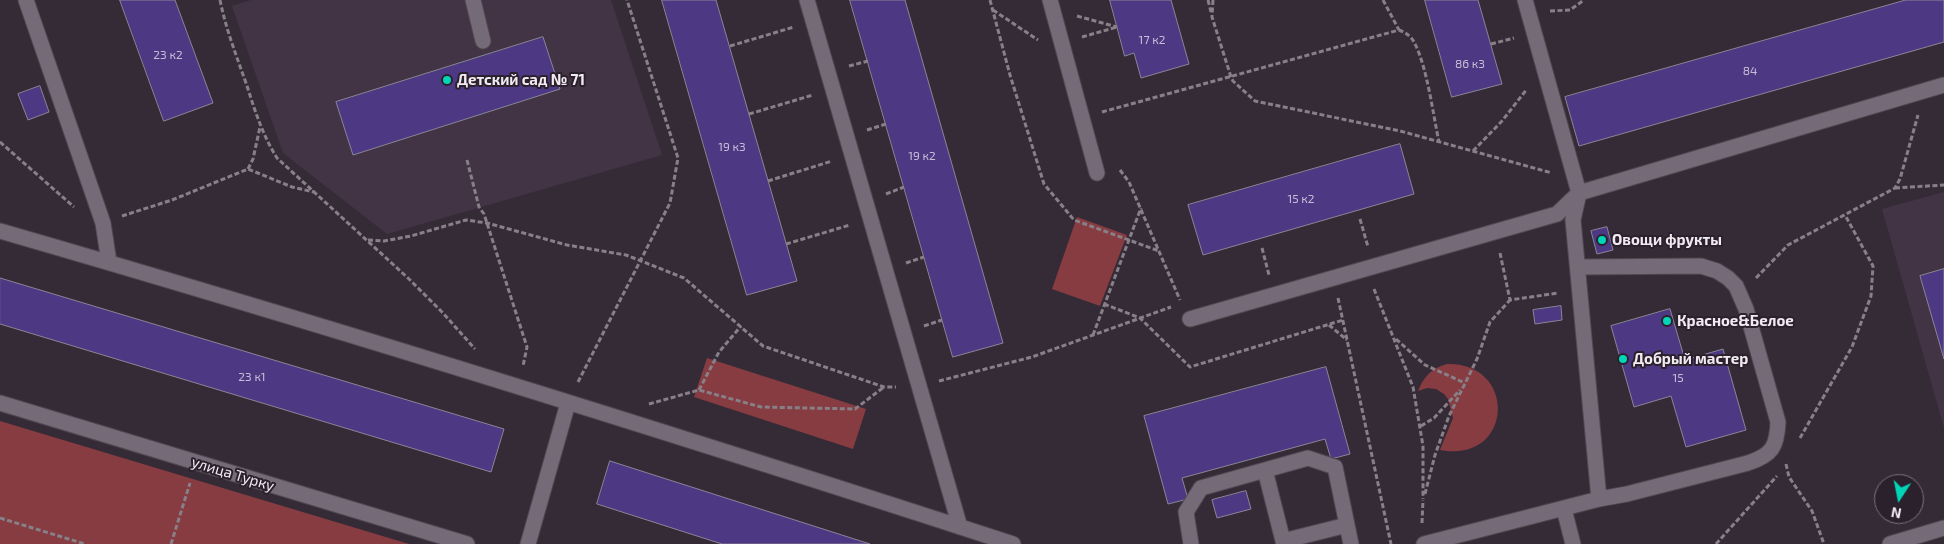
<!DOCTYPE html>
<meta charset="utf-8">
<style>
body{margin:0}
#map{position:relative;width:1944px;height:544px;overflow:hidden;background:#352b37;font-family:"Exo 2",sans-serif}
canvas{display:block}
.north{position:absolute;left:1874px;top:474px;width:50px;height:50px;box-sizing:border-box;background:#2b212d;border:1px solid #7a717b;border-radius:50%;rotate:191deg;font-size:14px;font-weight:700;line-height:20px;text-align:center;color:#f0eaf1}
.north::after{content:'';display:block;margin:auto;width:18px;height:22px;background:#01d5b6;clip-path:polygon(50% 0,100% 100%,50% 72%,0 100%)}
</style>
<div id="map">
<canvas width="1944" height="544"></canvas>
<div class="north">N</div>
</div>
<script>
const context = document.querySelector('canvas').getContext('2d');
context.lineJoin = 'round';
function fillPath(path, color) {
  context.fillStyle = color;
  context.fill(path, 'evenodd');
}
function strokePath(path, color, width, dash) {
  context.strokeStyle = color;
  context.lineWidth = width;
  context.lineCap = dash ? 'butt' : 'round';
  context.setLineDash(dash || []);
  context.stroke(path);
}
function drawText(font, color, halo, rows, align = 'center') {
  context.font = font + ' "Exo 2",sans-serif';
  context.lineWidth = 4;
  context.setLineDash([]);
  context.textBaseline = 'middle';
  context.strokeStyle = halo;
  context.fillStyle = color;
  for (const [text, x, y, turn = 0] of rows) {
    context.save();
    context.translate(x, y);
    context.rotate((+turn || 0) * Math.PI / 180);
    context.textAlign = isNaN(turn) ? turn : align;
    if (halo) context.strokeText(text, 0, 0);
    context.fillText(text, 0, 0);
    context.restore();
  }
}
const built = new Path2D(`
 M251,0H611L662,155L387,234L283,153L232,6Z
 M1944,192V428L1882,209Z`);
const green = new Path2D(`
 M1077,217L1127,235L1100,306L1052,289Z
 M707,358L866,409L853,449L694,397Z
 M1447,364C1518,362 1514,464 1440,450L1453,418L1448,399L1444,394L1436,389L1427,388L1418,391C1424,376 1432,368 1447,364Z
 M0,421L409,544H0Z`);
const building = new Path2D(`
 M120,0H175L213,103L164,121Z
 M662,0H716L797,281L747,295Z
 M850,0H905L1003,343L953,357Z
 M1110,0H1171L1189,64L1141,78L1134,53L1125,56Z
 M1425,0H1478L1502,84L1452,97Z
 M1906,0H1944V42L1579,146L1565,97Z
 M543,37L560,89L353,155L336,102Z
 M40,86L49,112L28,120L18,94Z
 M1400,144L1414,194L1203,255L1188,205Z
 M1607,227L1613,250L1597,254L1591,231Z
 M1944,269V359L1920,276Z
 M0,278L504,429L491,472L0,324Z
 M1561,306L1562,320L1535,324L1533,310Z
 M1670,309L1685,360L1723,349L1746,430L1686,447L1671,396L1634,407L1611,326Z
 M1326,367L1350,454L1331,459L1325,439L1182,478L1188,499L1168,504L1144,416Z
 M610,461L870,544H722L597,504Z
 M1246,491L1251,509L1217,518L1212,500Z`);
const path = new Path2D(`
 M220,0C226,30 237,57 247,86C255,111 263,136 277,158L409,279L443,313L475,349
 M990,0L1010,75L1044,184L1074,220L1159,251
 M1208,0L1211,12
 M1213,0L1212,17L1231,77L1233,81L1255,101L1400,131L1552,173
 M1383,0L1399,30
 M993,10L1038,40
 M1550,11L1570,10L1584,0
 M1077,16L1117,27
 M1082,37L1117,27
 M1491,44L1514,38
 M730,46L794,27
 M849,66L868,61
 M1102,112L1399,30C1406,33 1411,36 1414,42C1427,66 1433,114 1439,142
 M749,114L813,95
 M867,130L886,124
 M0,142L74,207
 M1473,151L1502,121L1527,89
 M467,160L479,207L484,214L527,347L523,366
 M248,169L253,159L260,127
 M1120,170L1129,182L1180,300
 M768,181L832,161
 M1895,188L1944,185
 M886,194L904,187
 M122,216L172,200L248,169L292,187L314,192
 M1360,219L1368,247
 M368,240L384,241L411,236L466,220L487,223L567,245L626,255L684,278L763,346L884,387H896
 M786,244L850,225
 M1262,248L1269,275
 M1500,253L1510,300L1558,293
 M906,263L924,257
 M1756,278L1788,245L1895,188L1900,179L1918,115
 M1374,289L1413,387L1423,446V499
 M1338,298L1391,544
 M1104,304L1140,318L1190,367L1343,320
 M1329,325L1347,340
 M924,326L942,320
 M1093,335L1141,208
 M1396,339L1425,365L1465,383
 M939,381L1032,357L1171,307
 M578,382L670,203L678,158L627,0
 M699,390L719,352L741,326
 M649,404L699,390L761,407L855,409L884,387
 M1421,426L1434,418L1460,390
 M1800,438L1852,347L1871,296L1873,266L1845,215
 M1786,464L1789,477L1812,511L1824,544
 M1425,494L1435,455L1449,416L1477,359L1490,322L1510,300
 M0,518L85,544
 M1422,523L1423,500
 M171,544L190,483
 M1716,544L1777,476`);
const minor = new Path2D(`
 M26,0L103,223L109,262
 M473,0L483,41
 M807,0L960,527
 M1050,0L1097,173
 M1525,0L1579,193L1573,220L1599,499L1627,494L1748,463C1772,455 1777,447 1778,422L1746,309L1736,286L1728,278L1717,271L1701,266L1578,267
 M0,231C339,329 677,435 1013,544
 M1190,319L1557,214L1579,193L1944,85
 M0,403L467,544
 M1265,470L1283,541L1347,525
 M1564,509L1573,544
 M528,544L568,403
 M1191,544L1186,512L1201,488L1308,458L1335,467L1351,544
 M1424,544L1599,499
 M1890,544L1944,528`);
const markers = [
 [447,80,5,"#01d5b6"],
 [1602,240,5,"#01d5b6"],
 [1667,321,5,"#01d5b6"],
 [1623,359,5,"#01d5b6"]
];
const numberNames = [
 ["17 к2",1152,40],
 ["23 к2",168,55],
 ["86 к3",1470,64],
 ["84",1750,71],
 ["19 к3",732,147],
 ["19 к2",922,156],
 ["15 к2",1301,199],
 ["23 к1",252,377],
 ["15",1678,378]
];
const poiNames = [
 ["Детский сад № 71",457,80],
 ["Овощи фрукты",1612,240],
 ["Красное&Белое",1677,321],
 ["Добрый мастер",1633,359]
];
const streetNames = [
 ["улица Турку",233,474,17]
];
fillPath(built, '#423444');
fillPath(green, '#863c40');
fillPath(building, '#4d3884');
strokePath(building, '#888696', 1);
strokePath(minor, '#504751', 17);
strokePath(path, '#888089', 3, [5, 2.5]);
strokePath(minor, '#756a77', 15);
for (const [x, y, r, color] of markers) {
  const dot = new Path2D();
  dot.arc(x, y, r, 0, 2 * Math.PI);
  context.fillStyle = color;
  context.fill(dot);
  strokePath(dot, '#2b212d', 2);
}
drawText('12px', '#c7bed6', null, numberNames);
drawText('bold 15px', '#f0eaf1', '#2b212d', poiNames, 'left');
drawText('15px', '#f0eaf1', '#2b212d', streetNames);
</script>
